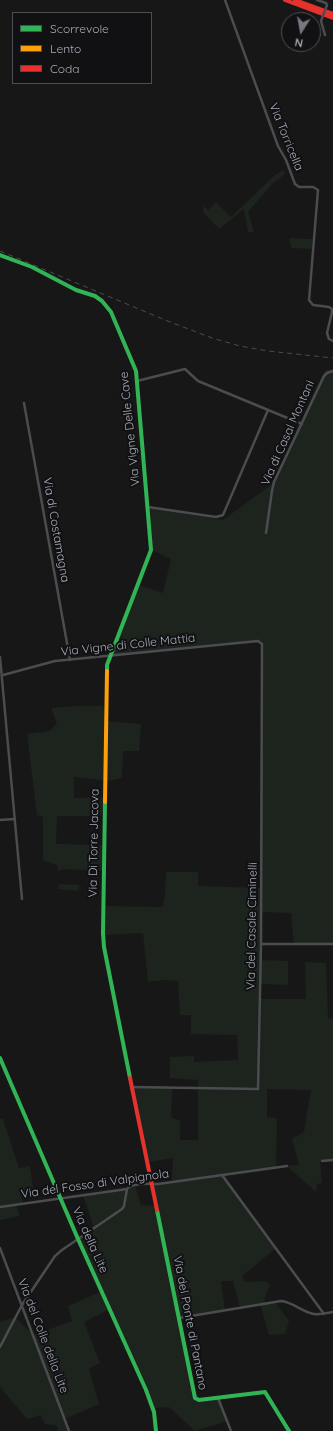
<!DOCTYPE html>
<style>
body{margin:0}
#map{position:relative;width:333px;height:1431px;overflow:hidden;background:#171717;font-family:Quicksand,sans-serif}
canvas{display:block}
.legend{position:absolute;left:12px;top:12px;width:140px;height:72px;box-sizing:border-box;background:#111113;border:1px solid #4d4f55;margin:0;padding:5px 7px;list-style:none;font-size:12px;color:#a8adb8}
.legend li{display:flex;align-items:center;gap:8px;height:20px}
.legend b{width:20px;border:1px solid #4d4f55}
.north{position:absolute;left:281px;top:12px;width:40px;height:40px;box-sizing:border-box;background:#111113;border:1px solid #4d4f55;border-radius:50%;rotate:191deg;font-size:11px;font-weight:700;line-height:16px;text-align:center;color:#a8adb8}
.north::after{content:'';display:block;margin:auto;width:14px;height:18px;background:#757880;clip-path:polygon(50% 0,100% 100%,50% 72%,0 100%)}
</style>
<div id="map">
<canvas width="333" height="1431"></canvas>
<ul class="legend">
<li><b style="height:5px;background:#30b455"></b>Scorrevole</li>
<li><b style="height:5px;background:#ff9f0a"></b>Lento</li>
<li><b style="height:5px;background:#e5322d"></b>Coda</li>
</ul>
<div class="north">N</div>
</div>
<script>
const context = document.querySelector('canvas').getContext('2d');
context.lineJoin = 'round';
function fillPath(path, color) {
  context.fillStyle = color;
  context.fill(path, 'evenodd');
}
function strokePath(path, color, width, dash) {
  context.strokeStyle = color;
  context.lineWidth = width;
  context.lineCap = dash ? 'butt' : 'round';
  context.setLineDash(dash || []);
  context.stroke(path);
}
function drawText(font, color, halo, rows, align = 'center') {
  context.font = font + ' Quicksand,sans-serif';
  context.lineWidth = 4;
  context.setLineDash([]);
  context.textBaseline = 'middle';
  context.strokeStyle = halo;
  context.fillStyle = color;
  for (const [text, x, y, turn = 0] of rows) {
    context.save();
    context.translate(x, y);
    context.rotate((+turn || 0) * Math.PI / 180);
    context.textAlign = isNaN(turn) ? turn : align;
    if (halo) context.strokeText(text, 0, 0);
    context.fillText(text, 0, 0);
    context.restore();
  }
}
const green = new Path2D(`
 M283,170L285,174L273,183L248,212L254,232H248L244,209L219,229L203,212V206L208,210L216,202L231,217L275,175Z
 M289,238L312,239V249L291,248Z
 M333,369V944H294L291,913L261,912L260,960L288,961V985L260,984V999H306L305,962L326,963L328,1018L333,1019V1160L320,1161L322,1183L317,1184L316,1192L287,1166L299,1165L292,1139L304,1132L311,1090L267,1089V1117L277,1118L276,1168L223,1175L276,1248L242,1276L245,1282L265,1281L270,1284L264,1300L266,1303L275,1302L289,1321L285,1334L269,1335L260,1304L240,1308L233,1281H221L225,1311L179,1318L196,1399L218,1398L227,1421L195,1431L169,1407L153,1408L110,1309L84,1322L100,1363L89,1369L99,1404L65,1419L69,1431H58L56,1425L45,1424L41,1415L27,1419L0,1387V1322L15,1317L33,1335L72,1321L68,1306L102,1291L78,1239L94,1228L83,1195L127,1189L135,1185L141,1205L157,1206L152,1183L172,1182L173,1158L148,1162L132,1087L172,1088L171,1117L180,1121V1140H198V1080L170,1078V1057L194,1056V1062L238,1060L237,1035L191,1034V1015H180L178,981L165,980L148,982L143,933L103,935V906L163,907L165,894L166,872H198V886L261,888L262,646L258,641L109,656L138,585L163,593L171,559L152,550L149,508L223,520L268,487L275,478L323,374L326,370Z
 M78,706H103L106,721L141,724L139,751H123L122,778L109,781L74,777V798L105,797L101,816H57L56,844L104,845V871L64,869L58,871L57,865L43,860V817L37,815L27,734L50,731L57,723L51,708Z
 M59,884L79,885L78,891L58,889Z
 M0,1119H3L19,1168L30,1166L33,1188L20,1192L23,1204L16,1205L20,1216L0,1220Z`);
const street = new Path2D(`
 M225,0L278,146L286,160L295,184L299,187H313L318,190L309,300L313,305L329,307L332,309V312L327,333L329,339L333,341
 M317,0L326,3L327,5
 M321,21L325,35
 M137,381L185,369L198,381L302,424
 M24,403L70,660
 M148,507L216,517L223,515L268,410
 M266,533L272,491L274,482L324,376L327,373L333,371
 M0,657L22,899
 M3,675L55,661L258,641L262,644L261,944L258,1089L132,1087
 M0,820L14,819
 M261,944H333
 M322,1161L333,1160
 M222,1175L324,1314
 M0,1207L127,1189C132,1182 151,1184 158,1184L287,1166
 M0,1248L69,1431
 M179,1318L281,1301C293,1302 302,1312 314,1314C320,1315 327,1313 333,1312
 M0,1347L22,1305L55,1256L62,1250L122,1209L124,1206L127,1189
 M218,1398L231,1431`);
const fast = new Path2D(`
 M0,255L32,267L76,290L95,296L102,301L111,312L136,371L151,550L107,665V671
 M105,802L103,933L104,947L130,1078
 M0,1058L78,1239L146,1390L154,1412L156,1431
 M157,1210L195,1398L199,1400L265,1392L289,1431`);
const slow = new Path2D(`
 M105,802L107,671`);
const jam = new Path2D(`
 M285,0L333,18
 M295,0L333,14
 M130,1078L157,1210`);
const rail = new Path2D(`
 M0,251L165,320L212,338L240,346L268,351L333,358`);
const streetBridge = new Path2D(`
 M321,21L327,5`);
const streetNames = [
 ["Via Torricella",286,137,68],
 ["Via Vigne Delle Cave",130,429,-96],
 ["Via di Casal Montani",288,433,-66],
 ["Via di Costamagna",56,530,80],
 ["Via Vigne di Colle Mattia",128,645,-6],
 ["Via Di Torre Jacova",94,843,-89],
 ["Via del Casale Ciminelli",252,926,-89],
 ["Via del Fosso di Valpignola",95,1184,-8],
 ["Via della Lite",90,1240,66],
 ["Via del Ponte di Pantano",190,1323,79],
 ["Via del Colle della Lite",43,1336,69]
];
fillPath(green, '#1d241e');
strokePath(street, '#4b4c50', 2.5);
strokePath(fast, '#30b455', 4);
strokePath(slow, '#ff9f0a', 4);
strokePath(jam, '#e5322d', 4);
strokePath(rail, '#4b4c4f', 1, [5, 4]);
strokePath(streetBridge, '#4b4c50', 2.5);
drawText('12px', '#a8adb8', '#111113', streetNames);
</script>
